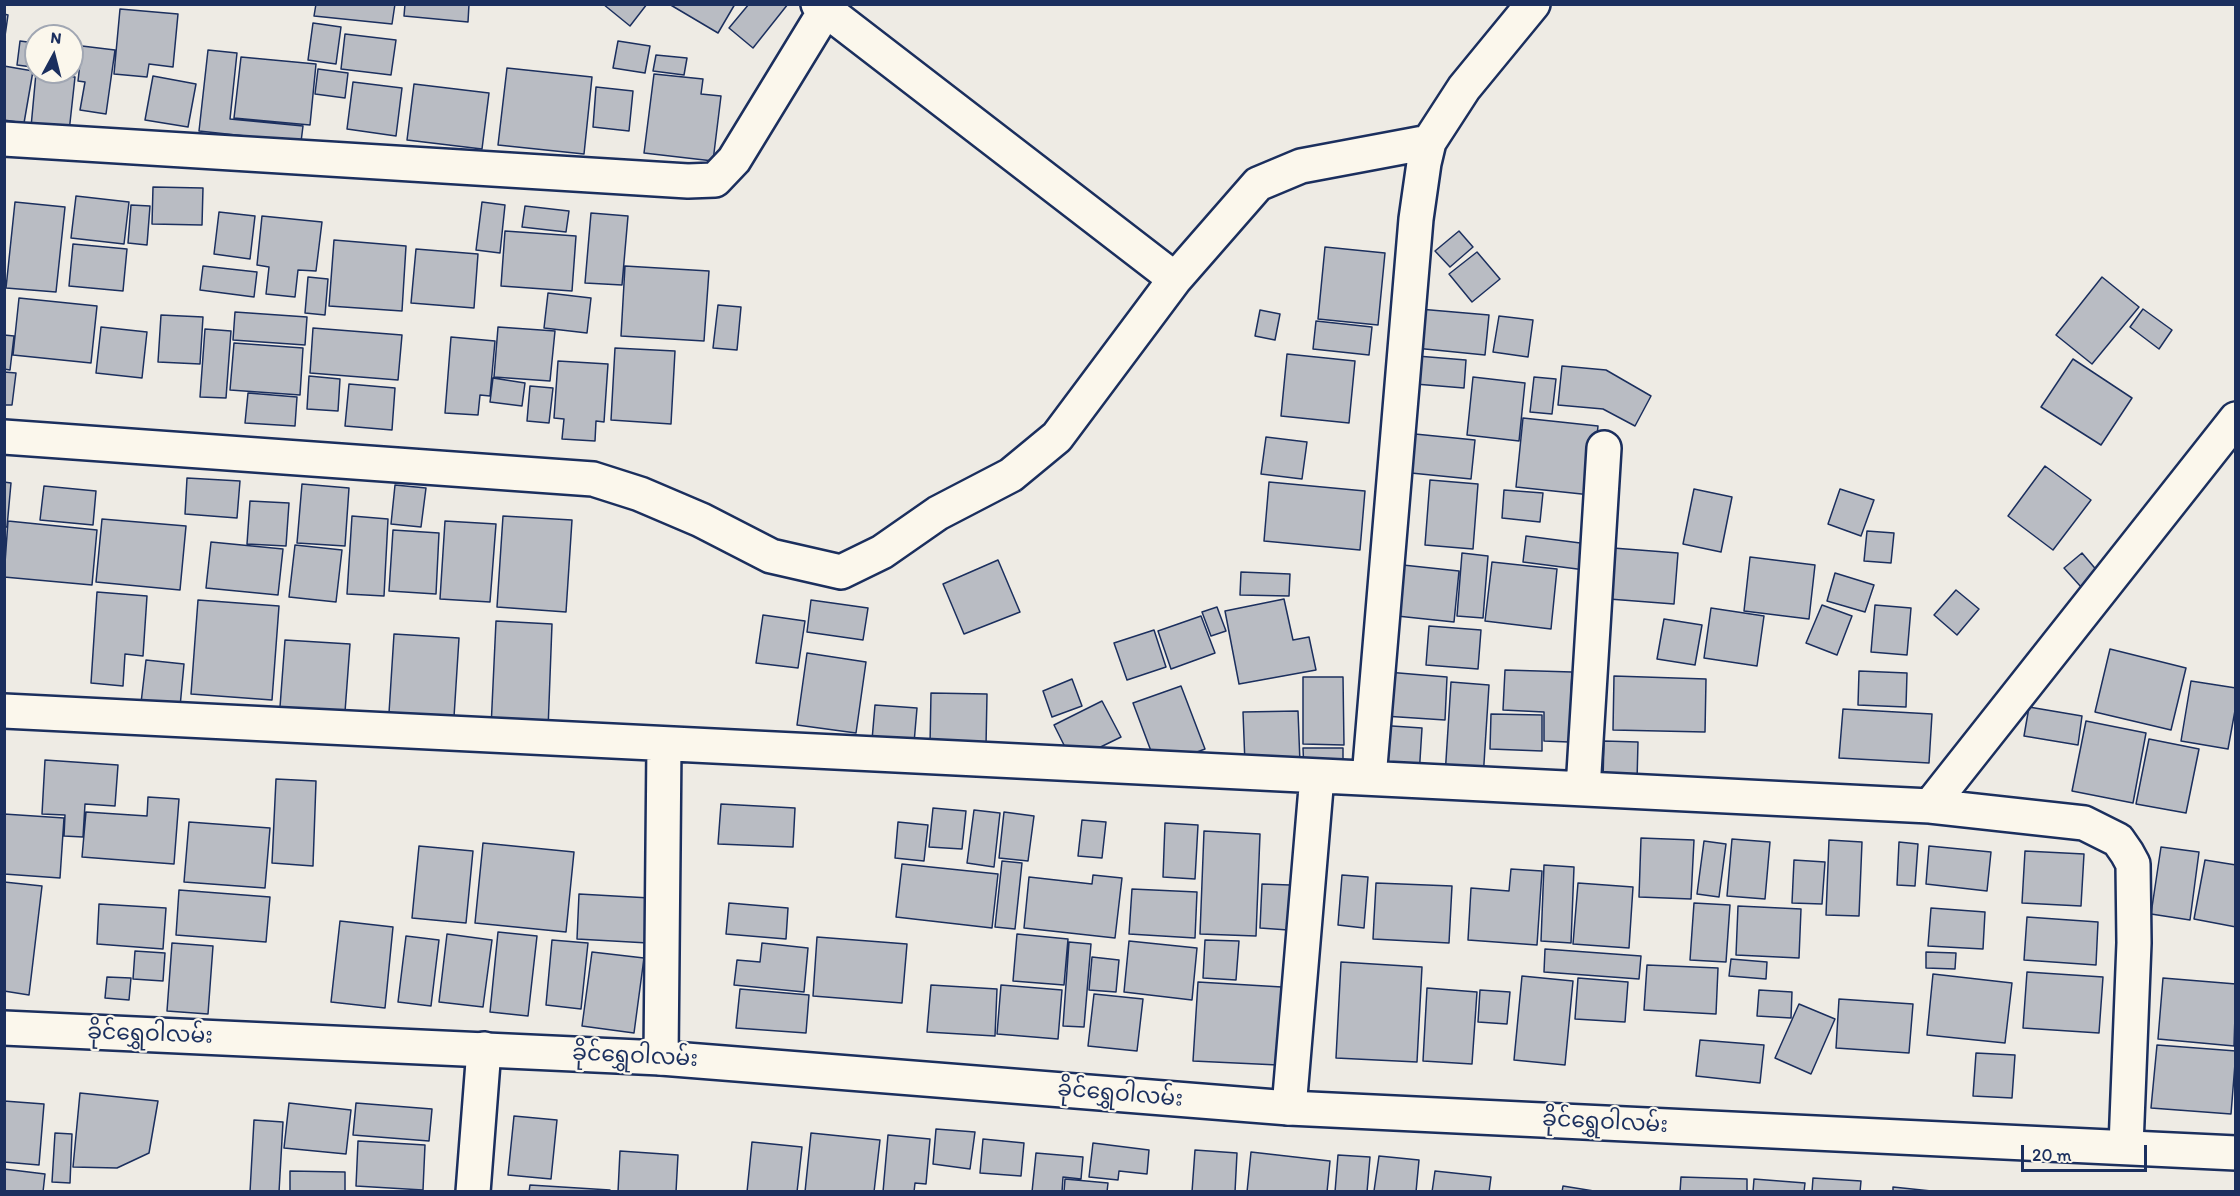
<!DOCTYPE html>
<meta charset="utf-8">
<style>
body{margin:0}
#map{position:relative;width:2240px;height:1196px;overflow:hidden;background:#eeebe4;font-family:Itim,sans-serif}
canvas{display:block}
.frame{position:absolute;inset:0;border:6px solid #1b2f5e;pointer-events:none}
.north{position:absolute;left:24px;top:24px;width:60px;height:60px;box-sizing:border-box;background:#fbf7ec;border:2px solid #a1a7b3;border-radius:50%;rotate:7deg;font-size:16px;font-weight:700;line-height:24px;text-align:center;color:#1b2f5e}
.north::after{content:'';display:block;margin:auto;width:21px;height:27px;background:#1b2f5e;clip-path:polygon(50% 0,100% 100%,50% 72%,0 100%)}
.scale{position:absolute;left:2021px;top:1145px;width:126px;height:27px;box-sizing:border-box;border:3px solid #1b2f5e;border-top:0;padding-left:8px;font-size:18px;line-height:21px;white-space:nowrap;color:#1b2f5e;-webkit-text-stroke:4px #fbf7ec;paint-order:stroke}
</style>
<div id="map">
<canvas width="2240" height="1196"></canvas>
<div class="frame"></div>
<div class="north">N</div>
<div class="scale">20 m</div>
</div>
<script>
const context = document.querySelector('canvas').getContext('2d');
context.lineJoin = 'round';
function fillPath(path, color) {
  context.fillStyle = color;
  context.fill(path, 'evenodd');
}
function strokePath(path, color, width, dash) {
  context.strokeStyle = color;
  context.lineWidth = width;
  context.lineCap = dash ? 'butt' : 'round';
  context.setLineDash(dash || []);
  context.stroke(path);
}
function drawText(font, color, halo, rows, align = 'center') {
  context.font = font + ' Itim,"Noto Sans Myanmar",sans-serif';
  context.lineWidth = 4.5;
  context.setLineDash([]);
  context.textBaseline = 'middle';
  context.strokeStyle = halo;
  context.fillStyle = color;
  for (const [text, x, y, turn = 0] of rows) {
    context.save();
    context.translate(x, y);
    context.rotate((+turn || 0) * Math.PI / 180);
    context.textAlign = isNaN(turn) ? turn : align;
    if (halo) context.strokeText(text, 0, 0);
    context.fillText(text, 0, 0);
    context.restore();
  }
}
const building = new Path2D(`
 M316,4H395L392,24L314,16Z
 M405,4H469L468,22L404,16Z
 M603,4H647L630,26Z
 M669,4H735L718,33Z
 M749,4H788L753,48L729,28Z
 M120,9L178,14L173,67L149,64L147,77L114,74Z
 M4,14L8,15L4,43Z
 M313,23L341,27L336,64L308,60Z
 M345,34L396,40L391,75L341,69Z
 M20,41L35,43L32,67L17,65Z
 M618,41L650,46L645,73L613,68Z
 M72,46H75L72,69Z
 M82,46L115,50L106,114L80,110L85,82L78,81Z
 M208,50L237,53L230,119L303,126L301,142L199,131Z
 M656,55L687,58L684,75L653,71Z
 M241,57L316,64L310,125L234,118Z
 M4,66L33,71L24,123L4,120Z
 M507,68L592,77L584,154L498,145Z
 M318,69L348,73L345,98L315,94Z
 M36,73L75,77L69,132L31,127Z
 M654,74L703,79L701,94L721,96L713,161L644,153Z
 M153,76L196,84L188,127L145,120Z
 M353,82L402,88L396,136L347,129Z
 M414,84L489,93L482,149L407,140Z
 M596,87L633,91L629,131L593,127Z
 M153,187L203,188L202,225L152,224Z
 M76,196L129,202L124,244L71,238Z
 M15,202L65,207L56,292L6,288Z
 M482,202L505,205L500,253L476,250Z
 M131,205L150,206L147,245L128,243Z
 M525,206L569,211L566,232L522,227Z
 M219,212L255,216L250,259L214,254Z
 M591,213L628,216L622,285L585,283Z
 M262,216L322,222L316,271L298,270L295,297L266,294L269,267L257,265Z
 M505,231L576,236L572,291L501,286Z
 M1459,231L1473,247L1450,267L1435,251Z
 M334,240L406,246L402,311L329,306Z
 M73,244L127,249L123,291L69,286Z
 M1325,247L1385,253L1378,325L1318,319Z
 M416,249L478,254L474,308L411,303Z
 M1477,252L1500,279L1472,302L1449,274Z
 M203,266L257,272L254,297L200,290Z
 M625,266L709,271L704,341L621,336Z
 M308,277L328,279L325,315L305,313Z
 M2102,277L2139,307L2092,364L2056,335Z
 M548,293L591,298L587,333L544,328Z
 M19,298L97,306L91,363L13,355Z
 M718,305L741,307L737,350L713,348Z
 M1419,309L1489,315L1485,355L1415,348Z
 M2143,309L2172,330L2159,349L2130,327Z
 M1260,310L1280,314L1275,340L1255,336Z
 M235,312L307,317L305,345L233,340Z
 M161,315L203,317L200,364L158,362Z
 M1499,316L1533,320L1528,357L1493,352Z
 M1316,321L1372,327L1369,355L1313,349Z
 M101,327L147,332L142,378L96,373Z
 M498,327L555,331L550,381L494,377Z
 M313,328L402,335L398,380L310,373Z
 M205,329L231,331L226,398L200,397Z
 M4,335L14,336L10,370L4,369Z
 M451,337L495,341L490,396L480,395L478,415L445,413Z
 M234,343L303,348L300,395L230,390Z
 M615,348L675,351L671,424L611,420Z
 M1287,354L1355,361L1349,423L1281,416Z
 M1417,356L1466,360L1464,388L1415,384Z
 M2073,359L2132,398L2101,445L2041,407Z
 M558,361L608,364L604,422L596,421L595,441L562,439L564,419L554,418Z
 M1562,366L1606,370L1651,396L1635,426L1603,409L1558,405Z
 M4,372L16,373L12,405H4Z
 M309,376L340,379L338,411L307,409Z
 M1473,377L1525,383L1519,441L1467,435Z
 M1534,377L1556,379L1552,414L1530,412Z
 M493,378L525,383L522,406L490,402Z
 M349,384L395,388L392,430L345,426Z
 M530,386L553,388L549,423L527,421Z
 M248,393L297,397L295,426L245,423Z
 M1523,418L1598,426L1591,495L1516,487Z
 M1405,433L1475,440L1471,479L1401,472Z
 M1266,437L1307,442L1302,479L1261,474Z
 M2045,466L2091,500L2053,550L2008,516Z
 M187,478L240,481L237,518L185,514Z
 M1430,480L1478,484L1473,549L1425,545Z
 M4,482L11,483L7,527H4Z
 M1269,482L1365,491L1360,550L1264,541Z
 M302,484L349,488L345,546L297,543Z
 M395,485L426,488L421,527L391,524Z
 M44,486L96,491L93,525L40,520Z
 M1694,489L1732,497L1721,552L1683,544Z
 M1840,489L1874,500L1861,536L1828,524Z
 M1504,490L1543,493L1540,522L1502,518Z
 M250,501L289,503L286,546L247,544Z
 M352,516L388,519L384,596L347,594Z
 M503,516L572,520L566,612L497,607Z
 M102,519L186,526L180,590L96,582Z
 M8,521L97,530L92,585L4,577Z
 M445,521L496,524L490,602L440,599Z
 M393,530L439,533L436,594L389,591Z
 M1867,531L1894,533L1891,563L1864,561Z
 M1526,536L1588,544L1585,570L1523,562Z
 M211,542L283,549L278,595L206,588Z
 M295,545L342,550L336,602L289,597Z
 M1613,548L1678,553L1674,604L1609,599Z
 M1462,553L1488,556L1483,618L1457,616Z
 M2082,553L2099,573L2082,588L2064,568Z
 M1750,557L1815,565L1809,619L1744,611Z
 M998,560L1020,612L964,634L943,584Z
 M1492,562L1557,569L1551,629L1485,621Z
 M1403,565L1459,571L1454,622L1397,616Z
 M1241,572L1290,574L1289,596L1240,595Z
 M1835,573L1874,585L1865,612L1827,601Z
 M1956,590L1979,609L1957,635L1934,615Z
 M97,592L147,596L143,656L125,654L123,686L91,683Z
 M1284,599L1293,640L1309,637L1316,670L1239,684L1225,611Z
 M198,600L279,606L272,700L191,694Z
 M811,600L868,608L863,640L807,632Z
 M1822,605L1852,616L1837,655L1806,643Z
 M1875,605L1911,608L1907,655L1871,652Z
 M1217,607L1226,631L1211,636L1202,612Z
 M1711,608L1764,616L1757,666L1704,658Z
 M763,615L805,621L798,668L756,663Z
 M1201,616L1215,653L1171,669L1158,631Z
 M1664,619L1702,625L1695,665L1657,659Z
 M496,621L552,624L548,730L491,728Z
 M1429,626L1481,630L1478,669L1426,665Z
 M1154,630L1166,667L1127,680L1114,643Z
 M394,634L459,638L454,717L389,713Z
 M285,640L350,644L345,712L280,707Z
 M2110,649L2186,668L2171,730L2095,712Z
 M807,653L866,662L856,733L797,725Z
 M146,660L184,664L180,707L141,703Z
 M1505,670L1572,672L1569,742L1544,741V712L1503,710Z
 M1859,671L1907,673L1906,707L1858,705Z
 M1387,672L1447,677L1445,720L1384,716Z
 M1614,676L1706,679L1705,732L1613,730Z
 M1303,677H1343L1344,745L1303,744Z
 M1072,679L1082,706L1052,717L1043,691Z
 M2191,681L2236,688V705L2228,749L2181,741Z
 M1451,682L1489,685L1483,779L1445,776Z
 M1181,686L1205,749L1157,767L1133,703Z
 M931,693L987,694L986,746L930,745Z
 M1102,701L1121,737L1072,761L1054,725Z
 M875,705L917,708L914,743L872,740Z
 M2029,707L2082,716L2078,745L2024,736Z
 M1843,709L1932,714L1929,763L1839,758Z
 M1298,711L1300,763L1245,764L1243,712Z
 M1491,714L1542,715V751L1490,749Z
 M2086,721L2146,733L2133,803L2072,791Z
 M1377,725L1422,728L1419,776L1374,773Z
 M2149,739L2199,749L2186,813L2136,804Z
 M1604,741L1638,742L1637,781L1603,780Z
 M1303,748H1343V772H1304Z
 M45,760L118,765L115,806L85,804L83,837L64,836L65,815L42,814Z
 M276,779L316,781L313,866L272,863Z
 M148,797L179,799L174,864L82,857L86,812L147,816Z
 M721,804L795,808L793,847L718,844Z
 M933,808L966,811L962,849L929,847Z
 M974,810L1000,813L994,867L967,863Z
 M1004,812L1034,816L1028,861L999,858Z
 M4,814L64,818L60,878L4,874Z
 M1082,820L1106,822L1102,858L1078,856Z
 M189,822L270,828L265,888L184,882Z
 M898,822L928,825L924,861L895,858Z
 M1165,823L1198,825L1195,879L1163,877Z
 M1204,831L1260,834L1256,936L1200,934Z
 M1641,838L1694,840L1691,899L1639,897Z
 M1732,839L1770,842L1765,899L1727,896Z
 M1829,840L1862,842L1859,916L1826,915Z
 M1704,841L1726,844L1719,897L1697,894Z
 M1899,842L1918,844L1915,886L1897,885Z
 M483,843L574,852L566,932L475,923Z
 M419,846L473,851L466,923L412,918Z
 M1929,846L1991,852L1987,891L1926,884Z
 M2161,847L2199,852L2190,920L2151,914Z
 M2025,851L2084,854L2081,906L2022,903Z
 M1794,860L1825,862L1822,904L1792,903Z
 M2205,860L2236,865V927L2194,919Z
 M1002,861L1022,863L1015,929L995,927Z
 M902,864L998,874L992,928L896,917Z
 M1544,865L1574,867L1571,943L1541,941Z
 M1511,869L1542,871L1537,945L1468,940L1471,888L1509,891Z
 M1093,875L1122,878L1115,938L1024,928L1029,877L1092,884Z
 M1342,875L1368,877L1364,928L1338,925Z
 M4,882L42,886L29,995L4,991Z
 M1376,883L1452,886L1449,943L1373,939Z
 M1578,883L1633,887L1629,948L1573,944Z
 M1262,884L1290,885L1288,930L1260,928Z
 M1132,889L1197,892L1195,938L1129,934Z
 M179,890L270,897L266,942L176,935Z
 M579,894L650,898L648,943L577,939Z
 M729,903L788,908L786,939L726,934Z
 M1694,903L1730,905L1726,962L1690,960Z
 M99,904L166,908L163,949L97,944Z
 M1738,906L1801,909L1799,958L1736,955Z
 M1931,908L1985,912L1983,949L1928,946Z
 M2027,917L2098,922L2096,965L2024,960Z
 M340,921L393,927L385,1008L331,1002Z
 M498,932L537,936L528,1016L490,1012Z
 M447,934L492,940L483,1007L439,1002Z
 M1017,934L1068,939L1064,985L1013,981Z
 M406,936L439,940L431,1006L398,1002Z
 M817,937L907,944L902,1003L813,996Z
 M552,940L588,943L581,1009L546,1005Z
 M1205,940L1239,941L1236,980L1203,978Z
 M1129,941L1197,948L1192,1000L1124,992Z
 M1069,942L1091,944L1084,1027L1063,1026Z
 M172,943L213,946L208,1014L167,1011Z
 M762,943L808,948L804,992L734,985L737,960L760,962Z
 M1545,949L1641,956L1639,979L1544,972Z
 M135,951L165,953L163,981L133,979Z
 M592,952L644,958L634,1033L582,1026Z
 M1926,952L1956,953L1955,969L1926,968Z
 M1092,957L1119,960L1116,992L1089,990Z
 M1731,959L1767,962L1766,979L1729,976Z
 M1341,962L1422,967L1417,1062L1336,1058Z
 M1647,965L1718,968L1716,1014L1644,1010Z
 M2027,972L2103,977L2099,1033L2023,1028Z
 M1933,974L2012,983L2005,1043L1927,1035Z
 M1522,976L1573,981L1565,1065L1514,1060Z
 M107,977L131,978L129,1000L105,998Z
 M1578,978L1628,982L1625,1022L1575,1019Z
 M2163,978L2236,984L2234,1046L2158,1039Z
 M1198,982L1282,987L1278,1065L1193,1061Z
 M931,985L997,989L995,1036L927,1032Z
 M1001,985L1062,990L1058,1039L997,1034Z
 M1427,988L1477,992L1472,1064L1423,1061Z
 M740,989L809,995L806,1033L736,1028Z
 M1480,990L1510,992L1507,1024L1478,1022Z
 M1759,990L1792,992L1791,1018L1757,1016Z
 M1094,994L1143,999L1137,1051L1088,1046Z
 M1839,999L1913,1004L1909,1053L1836,1048Z
 M1799,1004L1835,1019L1811,1074L1775,1058Z
 M1700,1040L1764,1045L1760,1083L1696,1076Z
 M2157,1045L2236,1051L2231,1114L2151,1108Z
 M1976,1053L2015,1055L2012,1098L1973,1096Z
 M80,1093L158,1101L149,1153L117,1168L73,1167Z
 M4,1101L44,1104L39,1165L4,1162Z
 M289,1103L351,1110L346,1154L284,1148Z
 M356,1103L432,1109L429,1141L353,1135Z
 M514,1116L557,1120L551,1179L508,1175Z
 M254,1120L283,1122L279,1192H250Z
 M936,1129L975,1132L970,1169L933,1164Z
 M55,1133L72,1134L70,1183L52,1182Z
 M811,1133L880,1140L874,1192H805Z
 M888,1135L930,1139L926,1184L915,1183L914,1192H883Z
 M983,1139L1024,1143L1021,1176L980,1173Z
 M358,1141L425,1145L423,1190L356,1186Z
 M752,1142L802,1147L797,1192H747Z
 M1093,1143L1149,1150L1147,1174L1119,1171L1118,1180L1089,1177Z
 M1195,1150L1237,1153L1235,1192H1192Z
 M620,1151L678,1155L676,1192H618Z
 M1251,1152L1330,1161L1327,1192H1247Z
 M1036,1153L1083,1157L1081,1179L1063,1177L1062,1192H1032Z
 M1338,1155L1370,1157L1367,1192H1335Z
 M1379,1156L1419,1160L1416,1192L1374,1191Z
 M4,1169L45,1174L43,1192H4Z
 M290,1171L345,1172V1192H290Z
 M1435,1171L1491,1177L1489,1192H1432Z
 M1681,1177L1747,1179V1192H1680Z
 M1813,1178L1861,1181L1860,1192H1812Z
 M1065,1179L1108,1183L1107,1192H1064Z
 M1754,1179L1805,1183L1804,1192H1753Z
 M530,1185L610,1190V1192H529Z
 M1563,1186L1600,1192H1562Z
 M1893,1187L1941,1192H1893Z`);
const street = new Path2D(`
 M818,4L1175,279
 M4,139L688,181L715,180L734,160L825,11
 M4,437L593,479L640,494L701,520L771,556L841,572L882,552L938,513L1011,475L1057,437L1175,279L1258,184L1301,166L1429,142
 M4,711L1930,806L2084,823L2118,840L2127,853L2133,864L2134,943L2126,1146
 M1369,778L1416,219L1424,163L1429,142L1464,88L1533,4
 M1583,789L1604,448
 M1930,806L2236,419
 M661,1058L664,744
 M1289,1108L1317,776
 M473,1192L484,1049`);
const secondary = new Path2D(`
 M4,1028L661,1058L1289,1108L2236,1153`);
const streetNames = [
 ["ခိုင်ရွှေဝါလမ်း",150,1035,2],
 ["ခိုင်ရွှေဝါလမ်း",635,1057,3],
 ["ခိုင်ရွှေဝါလမ်း",1120,1095,5],
 ["ခိုင်ရွှေဝါလမ်း",1605,1123,3]
];
fillPath(building, '#b9bcc3');
strokePath(building, '#1b2f5e', 1.5);
strokePath(street, '#1b2f5e', 38);
strokePath(secondary, '#1b2f5e', 38);
strokePath(street, '#fbf7ec', 33);
strokePath(secondary, '#fbf7ec', 33);
drawText('22px', '#1b2f5e', '#fbf7ec', streetNames);
</script>
